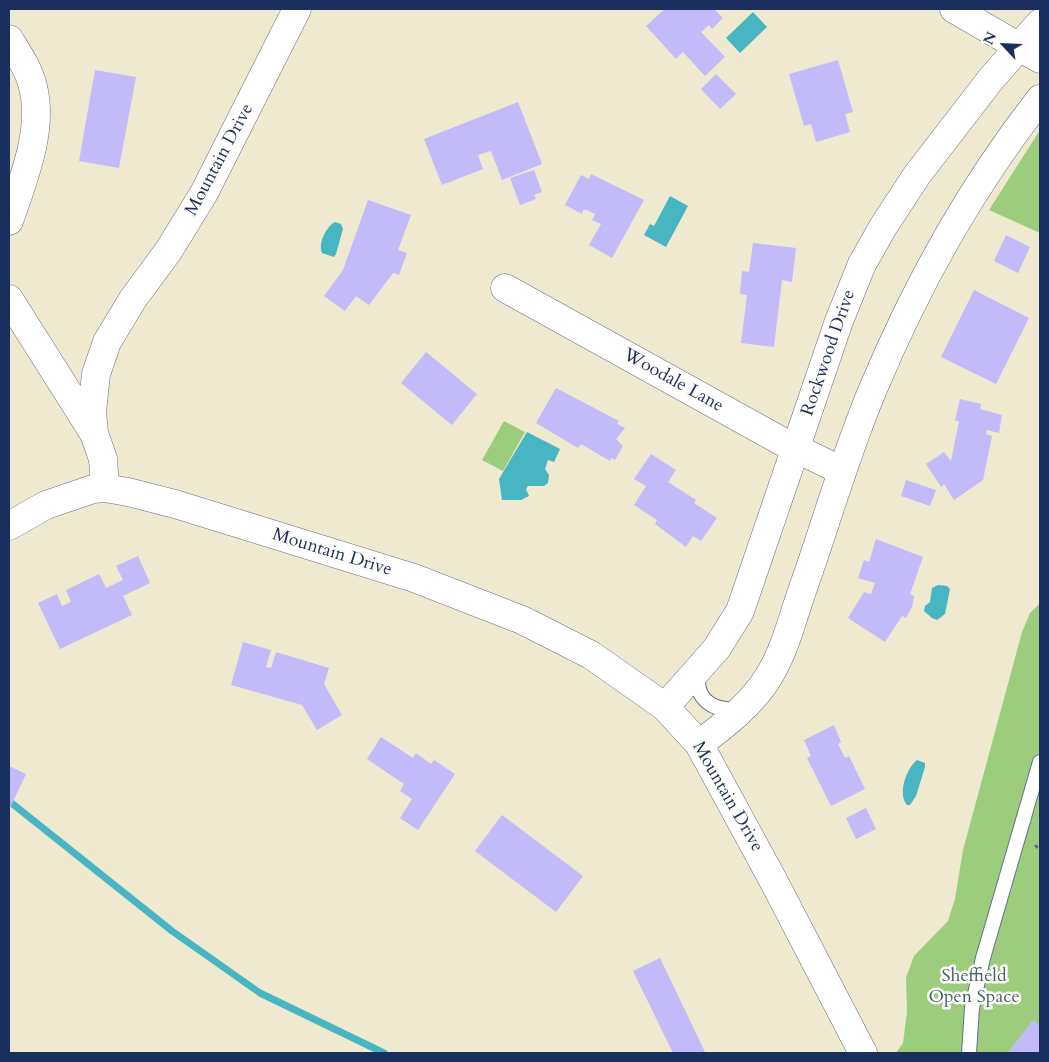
<!DOCTYPE html>
<style>
body{margin:0}
#map{position:relative;width:1049px;height:1062px;overflow:hidden;background:#eee9cf;font-family:Cardo,serif}
canvas{display:block}
.frame{position:absolute;inset:0;border:10px solid #1b2f5e;pointer-events:none}
.north{position:absolute;left:979px;top:20px;width:50px;height:50px;-webkit-text-stroke:4px #fdfcf7;paint-order:stroke;rotate:295deg;font-size:14px;font-weight:700;line-height:20px;text-align:center;color:#1b2f5e}
.north::after{content:'';display:block;margin:auto;width:18px;height:22px;background:#1b2f5e;clip-path:polygon(50% 0,100% 100%,50% 72%,0 100%)}
</style>
<div id="map">
<canvas width="1049" height="1062"></canvas>
<div class="frame"></div>
<div class="north">N</div>
</div>
<script>
const context = document.querySelector('canvas').getContext('2d');
context.lineJoin = 'round';
function fillPath(path, color) {
  context.fillStyle = color;
  context.fill(path, 'evenodd');
}
function strokePath(path, color, width, dash) {
  context.strokeStyle = color;
  context.lineWidth = width;
  context.lineCap = dash ? 'butt' : 'round';
  context.setLineDash(dash || []);
  context.stroke(path);
}
function drawText(font, color, halo, rows, align = 'center') {
  context.font = font + ' Cardo,serif';
  context.lineWidth = 5;
  context.setLineDash([]);
  context.textBaseline = 'middle';
  context.strokeStyle = halo;
  context.fillStyle = color;
  for (const [text, x, y, turn = 0] of rows) {
    context.save();
    context.translate(x, y);
    context.rotate((+turn || 0) * Math.PI / 180);
    context.textAlign = isNaN(turn) ? turn : align;
    if (halo) context.strokeText(text, 0, 0);
    context.fillText(text, 0, 0);
    context.restore();
  }
}
const green = new Path2D(`
 M1040,130V233L989,210Z
 M504,421L525,432L503,471L482,460Z
 M1040,603V1026L1033,1021L1008,1053H896L903,1043L907,1012L906,978L914,956L948,921L955,899L963,850L1022,632L1030,613Z`);
const water = new Path2D(`
 M753,12L767,27L740,53L726,38Z
 M670,196L688,206L666,247L644,235L650,224L654,226Z
 M335,222L341,224L343,229L336,254L334,257L322,253C318,243 326,227 335,222Z
 M527,432L560,449L554,462L548,460L545,469L549,475L548,483L544,486H528L526,489L529,496L521,500H502L499,479Z
 M938,585L947,586L950,589L945,614L937,620L932,618L924,611L925,606L930,602L932,588Z
 M917,760L925,763V767L916,796L910,805H907C897,793 907,768 917,760Z`);
const stream = new Path2D(`
 M9,801L172,931L260,993L384,1053`);
const building = new Path2D(`
 M665,9H714L723,18L712,29L709,25L701,32L725,57L705,76L683,52L676,59L646,26Z
 M838,60L853,112L845,114L850,132L816,142L811,124L804,126L789,74Z
 M95,70L136,77L119,168L79,161Z
 M716,74L736,94L720,109L701,89Z
 M518,102L542,164L502,180L491,151L478,155L483,169L442,185L424,139Z
 M534,170L542,192L534,195L536,199L520,205L510,178Z
 M591,174L644,200L612,258L589,245L601,224L592,220L595,214L587,210H583L582,214L565,205L581,175L589,179Z
 M368,200L411,215L398,250L407,253L399,275L393,273L369,305L356,296L345,311L324,296L343,270Z
 M1006,235L1030,247L1018,273L994,261Z
 M753,243L796,248L792,282L782,280L774,347L741,343L747,295L740,294L742,271L749,272Z
 M974,290L1029,318L996,384L941,357Z
 M426,352L477,394L452,425L401,383Z
 M556,388L619,421L617,424L625,428L616,439L623,446L615,460L611,458L610,461L581,444L578,448L536,423Z
 M960,399L981,404L980,409L1002,415L999,433L987,430L986,434L992,436L983,480L954,500L944,484L941,487L926,464L944,452L951,461L959,421H955Z
 M651,454L676,470L668,482L696,500L694,503L717,518L701,541L693,536L686,547L655,524L657,520L634,505L646,486L634,479Z
 M906,480L936,490L930,506L901,496Z
 M876,539L923,557L910,594L914,596L912,607L906,618L902,616L885,642L848,618L864,592L871,594L875,583L858,578L864,560L869,562Z
 M138,556L150,583L123,596L132,615L60,649L38,603L57,594L62,606L71,602L66,590L99,574L106,588L123,580L116,566Z
 M243,642L271,650L266,667L271,668L276,652L329,668L324,684L342,715L317,730L302,705L231,685Z
 M834,725L841,742L838,744L845,758L849,756L865,789L831,806L807,758L811,756L804,740Z
 M381,737L413,758L416,753L431,764L434,760L455,774L418,830L400,818L412,799L400,791L404,784L367,759Z
 M9,766L26,774L9,810Z
 M866,808L876,829L856,839L846,818Z
 M502,815L583,876L556,912L475,851Z
 M660,958L705,1052L702,1053H673L633,971Z
 M1033,1020L1040,1026V1053H1008Z`);
const path = new Path2D(`
 M1035,845L1040,850`);
const lane = new Path2D(`
 M699,672C693,700 715,713 740,708
 M969,1053L972,1008L983,958L1040,762`);
const street = new Path2D(`
 M954,9L1040,59
 M9,39C18,54 29,69 33,87C44,130 23,180 9,221
 M505,288L783,442L842,471
 M9,299L93,432
 M105,488L103,459L94,433L92,412L96,374L107,342L133,299L169,250L204,193L297,9
 M9,526L46,505L93,489L105,488L128,492L175,504L414,578L522,620L591,655L665,707L699,744L773,880L863,1053
 M665,707L717,648L740,611L839,321L862,264L883,227L917,175L991,79L1040,23
 M699,744C725,725 753,703 769,676C785,650 792,620 802,591C826,524 845,455 873,389C916,286 972,186 1040,99`);
const streetNames = [
 ["Mountain Drive",220,160,-62],
 ["Rockwood Drive",829,353,-71],
 ["Woodale Lane",673,381,29],
 ["Mountain Drive",332,553,17],
 ["Mountain Drive",727,797,60]
];
const parkNames = [
 ["Sheffield",974,977],
 ["Open Space",974,998]
];
fillPath(green, '#9ccd7d');
fillPath(water, '#47b5c2');
strokePath(stream, '#47b5c2', 7);
fillPath(building, '#c3bafa');
strokePath(lane, '#657086', 16);
strokePath(street, '#657086', 29);
strokePath(path, '#657086', 3, [4, 4]);
strokePath(lane, '#fff', 14);
strokePath(street, '#fff', 28);
drawText('18px', '#1b2f5e', '#fdfcf7', streetNames);
drawText('18px', '#425e67', '#fdfcf7', parkNames);
</script>
